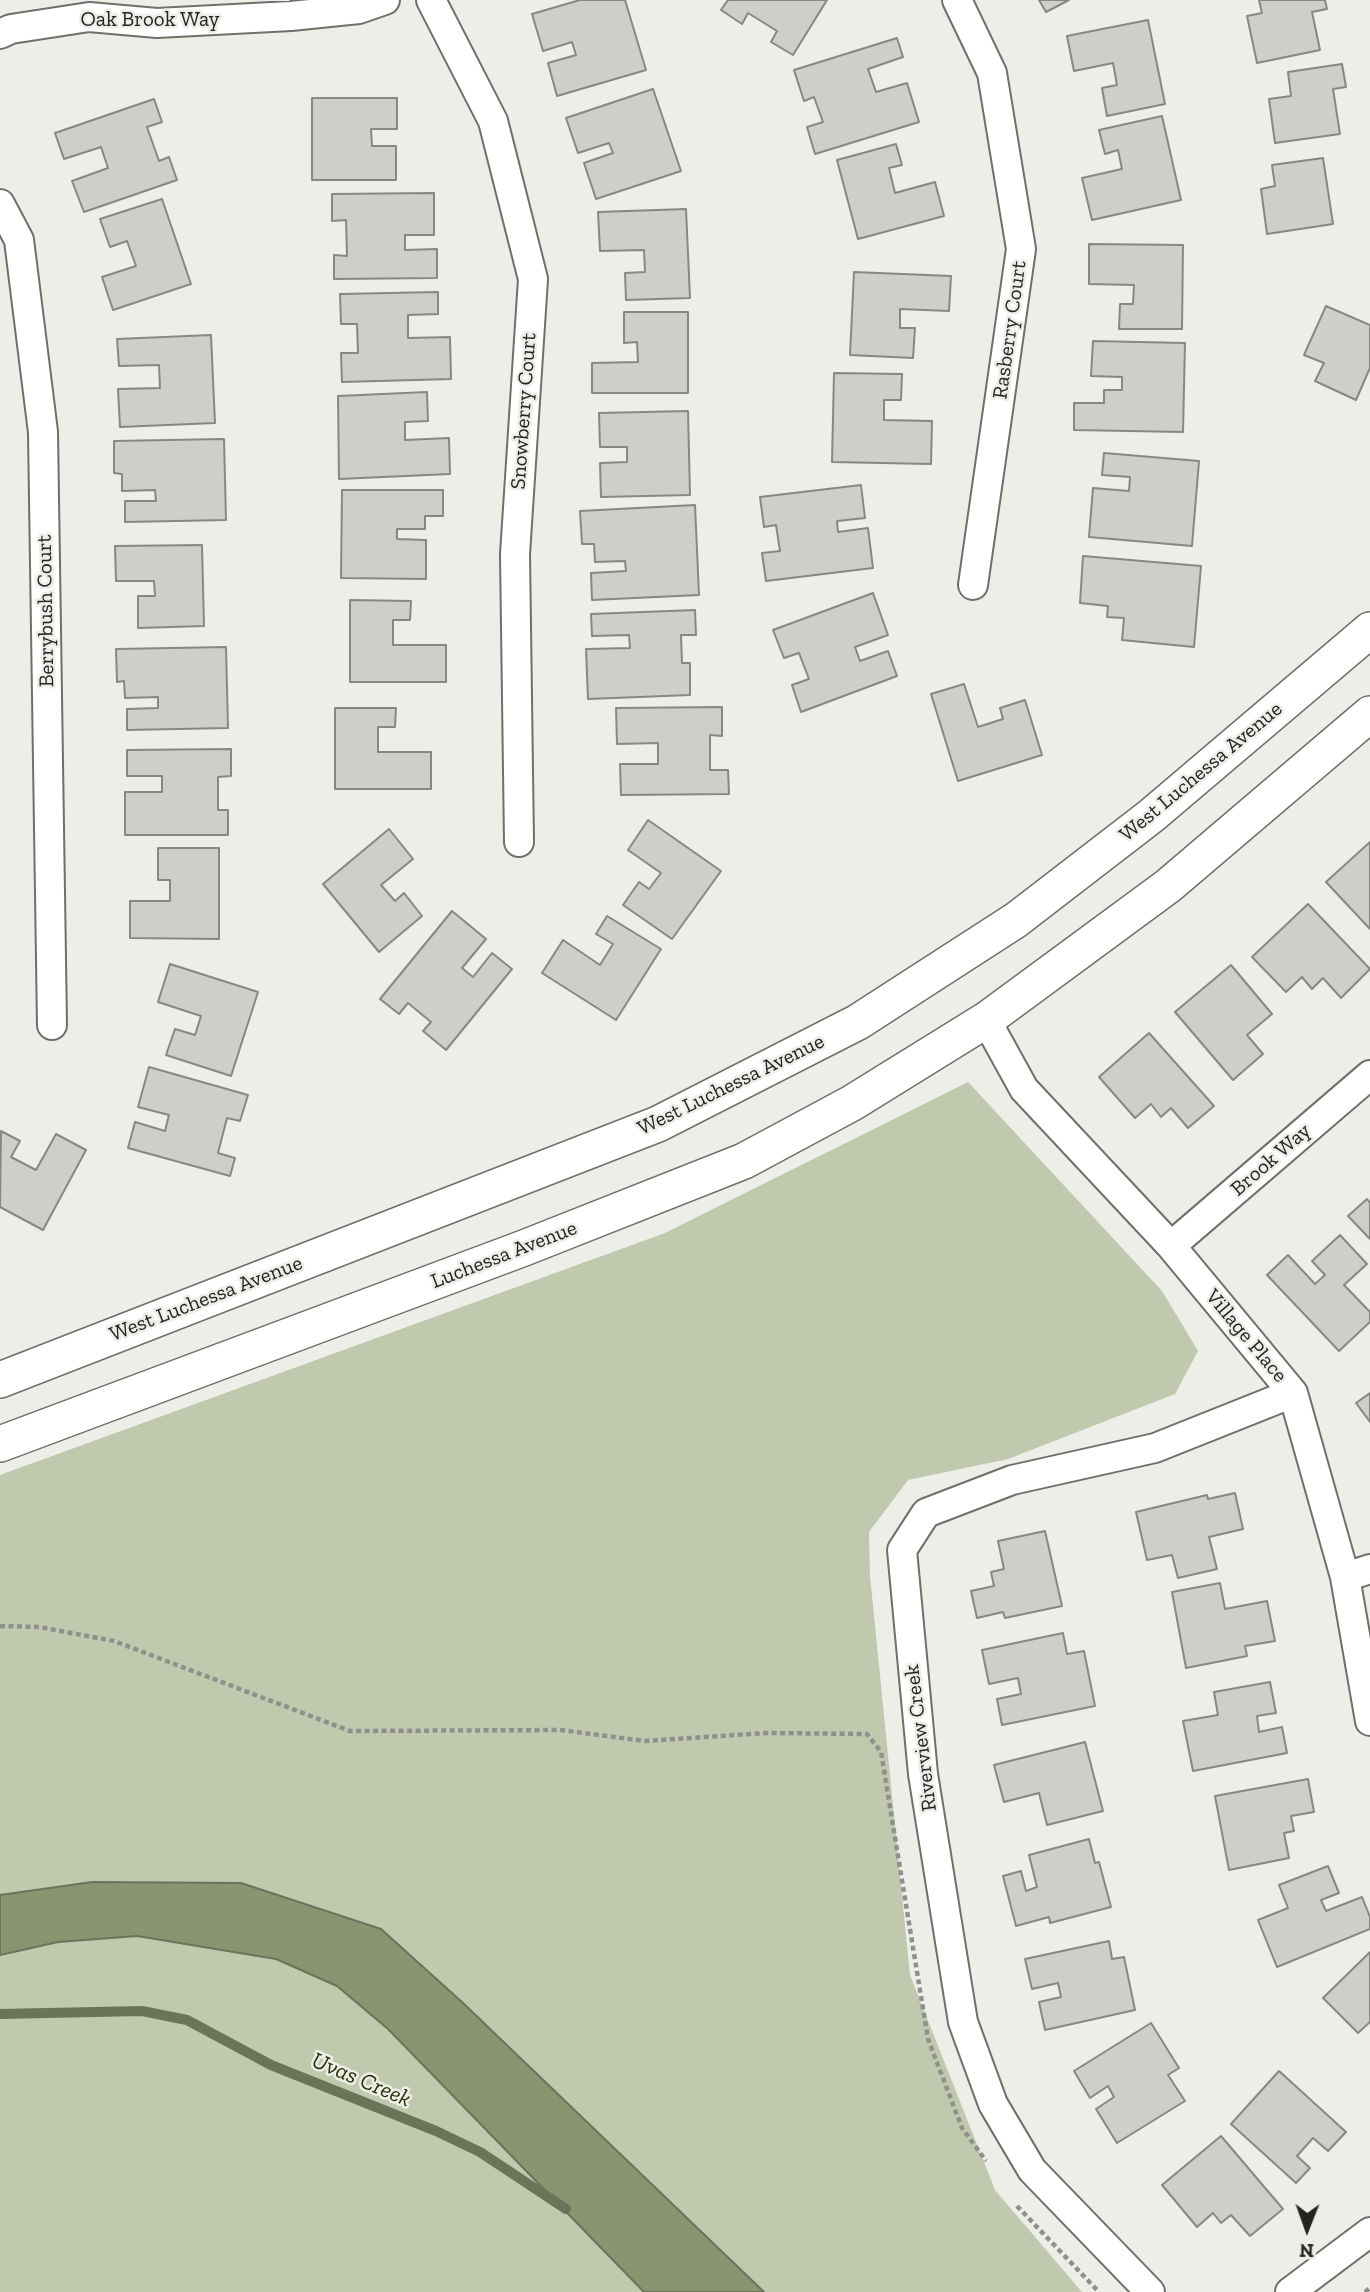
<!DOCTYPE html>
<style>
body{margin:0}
#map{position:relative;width:1370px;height:2292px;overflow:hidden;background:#eceee7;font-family:"Zilla Slab",serif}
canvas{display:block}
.north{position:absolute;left:1272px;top:2194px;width:70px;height:70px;-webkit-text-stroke:5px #eceee7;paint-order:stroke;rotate:181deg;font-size:19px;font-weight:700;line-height:28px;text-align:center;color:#242522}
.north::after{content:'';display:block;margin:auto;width:24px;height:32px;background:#242522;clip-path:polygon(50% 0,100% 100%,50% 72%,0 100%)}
</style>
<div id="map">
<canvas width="1370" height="2292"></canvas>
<div class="north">N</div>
</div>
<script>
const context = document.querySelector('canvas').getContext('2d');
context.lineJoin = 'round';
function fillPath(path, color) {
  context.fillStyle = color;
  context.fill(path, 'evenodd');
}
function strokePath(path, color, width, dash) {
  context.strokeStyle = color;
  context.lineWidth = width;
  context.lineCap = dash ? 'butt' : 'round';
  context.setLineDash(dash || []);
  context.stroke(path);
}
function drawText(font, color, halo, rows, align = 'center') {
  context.font = font + ' "Zilla Slab",serif';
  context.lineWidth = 5;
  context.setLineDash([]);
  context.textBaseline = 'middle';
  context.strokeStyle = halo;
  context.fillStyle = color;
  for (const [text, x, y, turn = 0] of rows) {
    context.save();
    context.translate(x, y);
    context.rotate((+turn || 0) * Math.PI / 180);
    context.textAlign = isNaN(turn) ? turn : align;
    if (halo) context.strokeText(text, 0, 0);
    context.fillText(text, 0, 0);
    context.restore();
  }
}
const green = new Path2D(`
 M968,1082L1162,1291L1198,1351L1175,1394L1008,1459L908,1480L869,1532L870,1576L910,1975L995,2190L1082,2292H0V1475L665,1233Z`);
const water = new Path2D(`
 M92,1882L241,1883L381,1929L463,2003L764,2292H644L388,2029L337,1986L276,1959L137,1936L58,1942L0,1955V1895Z`);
const stream = new Path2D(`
 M0,2014L142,2011L187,2020L271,2065L436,2131L480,2152L566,2209`);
const building = new Path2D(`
 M580,0H625L646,70L557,96L548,63L576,55L572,42L543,51L532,14Z
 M728,0H827L793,55L771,42L777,31L748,13L742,24L721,10Z
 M1039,0H1069L1046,12Z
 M1259,0H1325L1327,9L1312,12L1320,50L1257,63L1247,16L1262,13Z
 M1148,20L1165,104L1107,116L1102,88L1117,85L1113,63L1074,71L1067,36Z
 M897,38L903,57L868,69L876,92L907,83L919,122L815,154L807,127L823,122L814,97L804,101L794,70Z
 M1342,64L1346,87L1333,89L1340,134L1275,143L1269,99L1291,96L1288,72Z
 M653,89L681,171L596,199L584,163L613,153L609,143L578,153L566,118Z
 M312,98H397V129H371L372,146H396V180H312Z
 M154,99L162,122L147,127L159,161L169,157L177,180L84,212L72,181L108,168L101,147L64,159L55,133Z
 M1162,116L1181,200L1092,220L1082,178L1122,169L1118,150L1105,154L1099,130Z
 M896,144L902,165L889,168L895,193L935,182L944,216L858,239L837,160Z
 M1323,158L1333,224L1267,234L1261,189L1275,186L1272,165Z
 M434,193V235H405V250L437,249V278L334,279V255L347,256L346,220L332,221V194Z
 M162,199L191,284L113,310L102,277L136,266L127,241L110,247L100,219Z
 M686,209L690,298L626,300L625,273L645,272L644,250L600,251L598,212Z
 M1089,244L1183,245L1182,329H1119L1120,304H1133L1134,285L1089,284Z
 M854,272L951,276L949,311L900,309V328H915L913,358L850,355Z
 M438,292V314L408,315V338L450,337L451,379L342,382L341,353H358L357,324H341L340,294Z
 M1326,306L1370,325V368L1356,400L1315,381L1324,363L1304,355Z
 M624,312H688V393H592V363L638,362L637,342L624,343Z
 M211,335L215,423L120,427L118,389L160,388L159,365L119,366L117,339Z
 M1093,341L1185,343L1183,432L1074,430V403H1104V390H1122V377L1091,376Z
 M834,373L902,374L901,400H884V420L932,421L931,464L832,462Z
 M427,392L428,421L405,422V440L449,438L450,474L339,479L338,396Z
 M688,411L690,495L601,497L600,463L627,462V447H600L599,413Z
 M224,439L226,520L125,522V501H156L155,490L122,491V474L114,473V441Z
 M1104,453L1199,461L1192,546L1089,537L1093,488L1129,491L1130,477L1102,475Z
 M861,485L865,518L837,521L838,532L868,528L873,568L766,581L762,553L780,551L776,525L764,527L760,497Z
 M342,490H443V516H425V529H397V539L426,540V579L341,578Z
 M695,505L699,595L592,600L591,573L626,571L625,561L595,562L594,544H582L580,511Z
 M202,545L204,626L138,628V596H155L154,581H116L115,546Z
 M1083,556L1201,566L1194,647L1122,640L1124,618L1107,617L1108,606L1080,603Z
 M873,593L888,635L855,647L860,661L888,651L897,676L801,712L792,685L809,679L799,653L784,658L773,630Z
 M350,600L411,601L410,620H393V645H446V682H350Z
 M695,610L696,635H681L682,663H690V695L588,699L586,649L630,648L629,635L592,636L591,614Z
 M226,647L228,728L127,730V709L158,708V697L125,698L124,681L117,682L116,649Z
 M964,684L978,727L1003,719L1000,708L1025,700L1042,755L958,781L931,694Z
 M722,707V736L710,735V770H728L729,794L621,795L620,764H658V743L617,744L616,708Z
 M335,708H396L395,727H378V752H431V789H335Z
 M231,749V776L218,777V810H228V835H125V792H162V776H127V750Z
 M648,820L721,871L672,939L623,905L639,882L649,889L661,873L628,850Z
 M389,829L413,859L381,885L395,901L404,893L422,916L379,952L323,884Z
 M1370,842V929L1326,882Z
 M158,848H219V939L130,938V901H170V880H158Z
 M1308,904L1370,969L1341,998L1323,978L1312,989L1302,977L1286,992L1252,957Z
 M452,911L486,939L462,968L473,977L492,953L512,969L446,1050L423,1031L431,1022L408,1003L399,1014L380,999Z
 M607,916L661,949L616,1020L542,973L563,940L600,965L613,944L596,934Z
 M170,964L258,992L231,1076L166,1055L175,1029L195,1035L201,1016L158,1002Z
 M1231,965L1272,1014L1247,1035L1263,1054L1233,1080L1175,1012Z
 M1149,1033L1214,1106L1188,1128L1171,1108L1161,1117L1151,1104L1135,1118L1099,1077Z
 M149,1067L248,1095L240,1121L227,1118L218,1153L235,1158L230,1176L128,1148L135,1122L165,1131L169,1115L138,1107Z
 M1,1131L20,1141L11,1157L36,1170L56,1134L86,1150L43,1230L0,1207Z
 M1367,1199L1370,1203V1239L1348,1216Z
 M1340,1235L1367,1264L1344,1285L1370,1312V1322L1339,1351L1267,1275L1288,1255L1315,1284L1325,1275L1312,1261Z
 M1370,1393V1422L1356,1403Z
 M1235,1493L1243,1529L1209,1537L1217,1569L1178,1578L1172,1555L1147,1560L1136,1512L1207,1495L1208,1499Z
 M1045,1531L1062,1606L1005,1618L1003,1612L977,1618L971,1591L994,1586L991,1572L1004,1569L998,1541Z
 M1220,1583L1225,1609L1267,1601L1275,1641L1245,1646L1247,1656L1186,1668L1172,1592Z
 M1063,1633L1067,1654L1084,1651L1095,1706L1002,1725L997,1699L1021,1694L1018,1678L989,1684L982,1650Z
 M1270,1682L1276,1713L1257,1716L1259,1732L1282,1727L1287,1753L1193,1771L1183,1721L1218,1715L1214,1692Z
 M1085,1742L1103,1811L1047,1825L1039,1793L1004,1802L994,1765Z
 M1308,1779L1314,1812L1291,1816L1294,1831L1284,1833L1289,1858L1229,1870L1215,1796Z
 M1089,1839L1095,1863L1099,1862L1111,1907L1050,1923L1049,1917L1016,1926L1003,1876L1021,1871L1026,1891L1037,1887L1029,1855Z
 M1328,1866L1339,1893L1321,1900L1326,1911L1362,1897L1370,1917V1929L1277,1967L1258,1920L1288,1908L1279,1885Z
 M1109,1941L1112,1959L1124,1957L1135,2010L1045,2030L1039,2002L1061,1997L1058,1983L1032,1989L1025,1959Z
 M1370,1952V2022L1358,2033L1323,1998Z
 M1151,2023L1179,2068L1168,2075L1185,2101L1117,2143L1096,2109L1114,2097L1108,2086L1090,2098L1074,2071Z
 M1279,2071L1346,2132L1328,2151L1313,2138L1297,2156L1310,2168L1296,2183L1231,2124Z
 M1221,2136L1283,2209L1250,2236L1231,2215L1221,2223L1213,2213L1197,2227L1162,2185Z`);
const path = new Path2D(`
 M0,1626L39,1627L114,1641L350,1731L561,1730L645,1741L766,1733L867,1734L881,1752L928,2039L962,2128L986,2161
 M1017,2206L1099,2292
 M1365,2292L1370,2288`);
const minor = new Path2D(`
 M431,0L493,121L533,279L515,554L519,842
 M957,0L992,73L1021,249L973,585
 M0,34L11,29L89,17L157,23L291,16L359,9L385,0
 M0,204L19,240L43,432L52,1025
 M986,1020L1024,1089L1171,1246L1293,1393L1345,1577L1370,1721
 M1171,1246L1370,1075
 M1345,1577L1370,1569
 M1150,2292L1032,2170L993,2104L963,2022L923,1774L902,1550L926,1513L1012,1480L1155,1448L1293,1393
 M1290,2292L1370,2232`);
const tertiary = new Path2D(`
 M0,1380L658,1124L858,1022L1016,920L1151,816L1370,630
 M0,1444L524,1248L744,1161L852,1103L986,1020L1168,886L1370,714`);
const streetNames = [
 ["Oak Brook Way",150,20],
 ["Rasberry Court",1010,330,-82],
 ["Snowberry Court",524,411,-86],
 ["Berrybush Court",46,611,-91],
 ["West Luchessa Avenue",1201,772,-40],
 ["West Luchessa Avenue",731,1085,-26],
 ["Brook Way",1271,1160,-41],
 ["Luchessa Avenue",504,1255,-21],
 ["West Luchessa Avenue",206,1299,-21],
 ["Village Place",1246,1336,50],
 ["Riverview Creek",921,1738,-97]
];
const waterNames = [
 ["Uvas Creek",361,2080,23]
];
fillPath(green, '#c0c8ae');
fillPath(water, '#899570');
strokePath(water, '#6b7359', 2);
strokePath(stream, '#6b7359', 10);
fillPath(building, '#cdd0c9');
strokePath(building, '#868982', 2);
strokePath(minor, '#6e706a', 32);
strokePath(tertiary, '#6e706a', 38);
strokePath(path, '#8f908b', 4.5, [5, 3.5]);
strokePath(minor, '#fff', 28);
strokePath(tertiary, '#fff', 35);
drawText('21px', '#242522', '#eceee7', streetNames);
drawText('italic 23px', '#263002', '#eceee7', waterNames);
</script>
